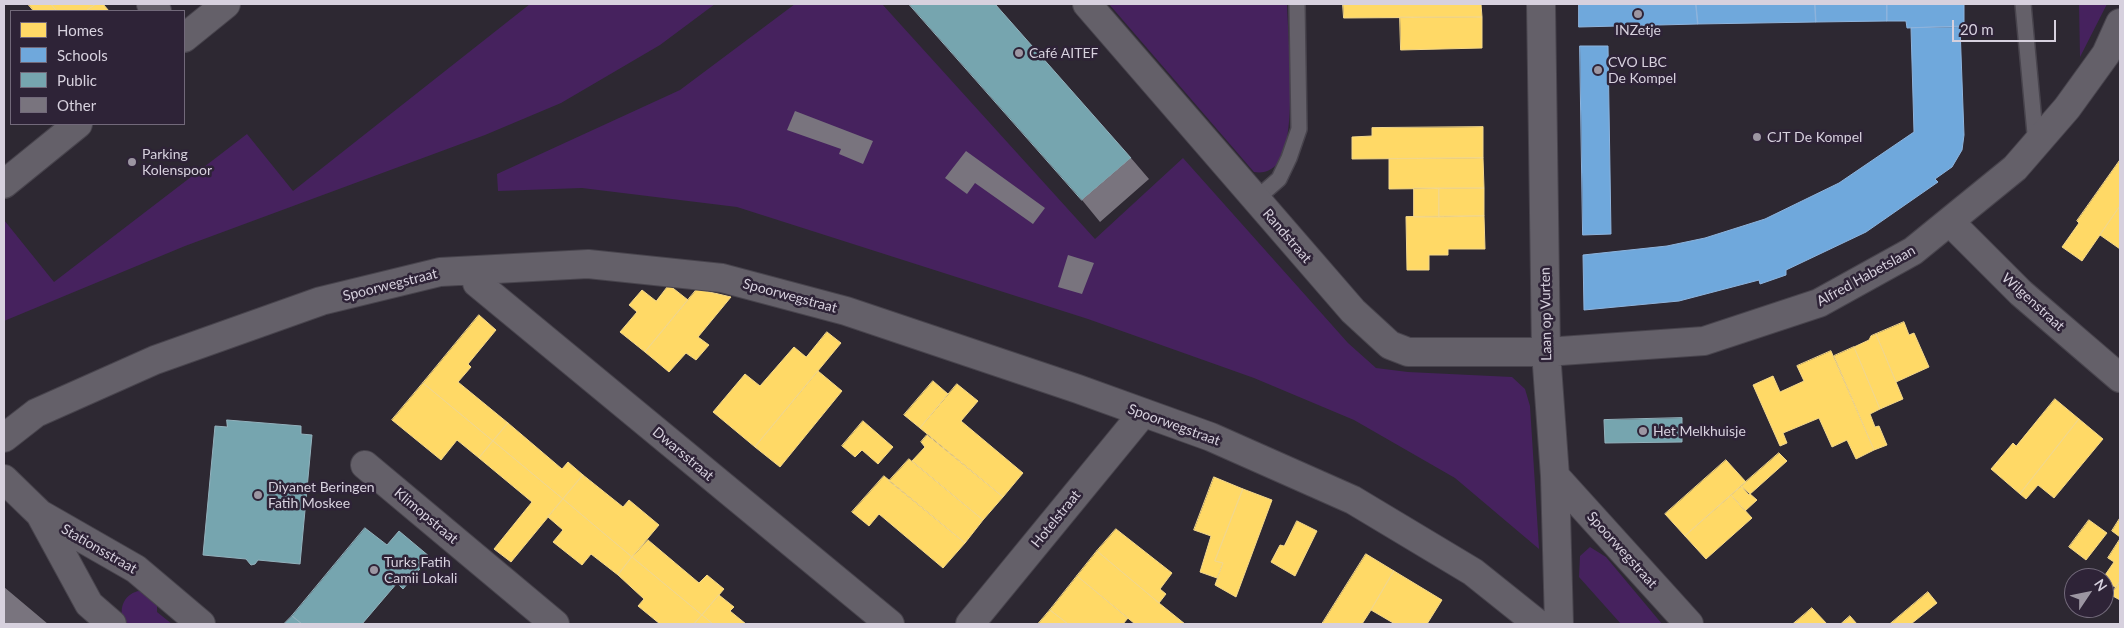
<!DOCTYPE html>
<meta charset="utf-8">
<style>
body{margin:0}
#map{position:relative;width:2124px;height:628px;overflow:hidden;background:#2d2832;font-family:Lato,sans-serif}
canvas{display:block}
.frame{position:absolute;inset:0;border:5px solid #d7d1de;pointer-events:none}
.legend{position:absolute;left:10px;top:10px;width:175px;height:115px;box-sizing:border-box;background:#2e2337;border:1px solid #72697a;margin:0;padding:6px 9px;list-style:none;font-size:15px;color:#d7d1de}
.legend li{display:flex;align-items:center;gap:10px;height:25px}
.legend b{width:25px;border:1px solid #72697a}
.north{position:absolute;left:2064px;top:568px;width:50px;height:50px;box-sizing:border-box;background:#2e2337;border:1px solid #72697a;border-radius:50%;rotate:56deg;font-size:14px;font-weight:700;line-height:20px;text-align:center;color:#d7d1de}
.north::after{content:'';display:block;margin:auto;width:18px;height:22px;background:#9c96a2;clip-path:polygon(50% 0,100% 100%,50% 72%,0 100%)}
.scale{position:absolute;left:1952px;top:20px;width:104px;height:22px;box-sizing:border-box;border:2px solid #d7d1de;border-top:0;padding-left:6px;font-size:15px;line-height:18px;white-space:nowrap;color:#d7d1de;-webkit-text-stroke:4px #2e2337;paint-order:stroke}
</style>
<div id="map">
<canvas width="2124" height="628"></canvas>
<div class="frame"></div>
<ul class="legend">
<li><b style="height:14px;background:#ffd966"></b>Homes</li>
<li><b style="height:14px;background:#6fa8dc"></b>Schools</li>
<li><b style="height:14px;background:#76a5af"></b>Public</li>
<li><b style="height:14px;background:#79747e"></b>Other</li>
</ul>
<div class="north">N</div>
<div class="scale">20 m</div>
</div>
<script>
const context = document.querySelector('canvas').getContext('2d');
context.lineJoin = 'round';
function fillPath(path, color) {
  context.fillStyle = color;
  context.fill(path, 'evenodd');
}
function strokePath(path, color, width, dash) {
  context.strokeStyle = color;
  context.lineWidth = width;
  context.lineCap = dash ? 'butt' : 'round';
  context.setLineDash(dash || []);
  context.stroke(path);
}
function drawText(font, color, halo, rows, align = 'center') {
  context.font = font + ' Lato,sans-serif';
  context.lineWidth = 5;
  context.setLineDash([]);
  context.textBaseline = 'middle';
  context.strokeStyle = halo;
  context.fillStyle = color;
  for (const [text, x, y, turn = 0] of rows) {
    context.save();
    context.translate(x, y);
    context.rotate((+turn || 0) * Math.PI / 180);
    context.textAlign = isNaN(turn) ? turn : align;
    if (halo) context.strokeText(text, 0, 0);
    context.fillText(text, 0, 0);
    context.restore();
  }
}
const green = new Path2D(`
 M530,4H715L660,45L561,103L485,135L185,246L4,321V220L54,282L247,134L293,191Z
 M795,4H882L1095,239L1183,158L1348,343L1376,368L1408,372L1512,377L1525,389L1530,406L1539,549L1455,478L1354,420L1254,378L1088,319L737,207L582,188L498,191L497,174L680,90Z
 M1109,4H1287C1288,39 1297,132 1280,160C1274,170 1264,174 1254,172Z
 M2079,4H2107L2080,57Z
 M1590,547L1606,557L1662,624H1621L1579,577L1580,556Z
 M138,591L147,592L157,598V612L172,624H126C117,611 123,595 138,591Z`);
const homes = new Path2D(`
 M28,4H51L57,11H34Z
 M51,4H96L86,11H57Z
 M96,4H103L109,11H86Z
 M1343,4H1481L1482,17L1344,18Z
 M1400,17H1482V48L1401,50Z
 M1483,127V158L1352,159V137L1372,136V128Z
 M1483,158L1484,188L1389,189V159Z
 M2120,160V206L2082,261L2062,247L2079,223L2077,221Z
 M1414,188H1439V217H1414Z
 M1439,188H1484V216L1439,217Z
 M2120,206V249L2100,235Z
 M1484,216L1485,249H1448V255H1429V270H1407L1406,217Z
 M669,285L688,300L645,352L620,332L637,312L629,305L642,290L656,301Z
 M697,289L731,297L698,337L709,345L696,360L686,353L669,372L645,352Z
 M479,315L496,330L468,364L471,367L458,382L508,423L493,441L423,383Z
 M1904,322L1909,335L1914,333L1929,367L1896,382L1876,334Z
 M827,332L841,343L755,447L713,412L745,374L760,386L794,347L806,357Z
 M1876,334L1903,399L1880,409L1854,347L1869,340L1871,336Z
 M1854,347L1880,409L1870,414L1875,427L1879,426L1887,445L1874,450L1834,356Z
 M1831,351L1874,450L1856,459L1847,440L1832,447L1819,418L1783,433L1787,443L1780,446L1753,385L1773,376L1780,392L1804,381L1797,366Z
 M818,371L842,391L780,467L755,447Z
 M933,381L948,394L920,428L904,415Z
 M423,383L493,441L479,458L457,440L441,460L392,420Z
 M957,384L978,401L961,421L1023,473L1003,497L920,428Z
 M2055,399L2079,419L2020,494L1991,469L2013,443L2016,446Z
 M2079,419L2103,439L2054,498L2038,485L2026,499L2020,494Z
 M863,421L893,447L878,464L862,450L855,457L842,446Z
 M508,423L562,469L568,462L583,475L563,499L493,441Z
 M927,435L1003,497L983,520L912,461L925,447L921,442Z
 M493,441L563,499L511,562L494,549L532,502L479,458Z
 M1779,453L1787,461L1749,495L1741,486Z
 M909,459L983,520L965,543L889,481Z
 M1726,460L1746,482L1685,536L1665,514Z
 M583,475L623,507L629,500L659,525L632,557L563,499Z
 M884,476L965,543L943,568L879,514L869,526L852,512Z
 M1214,477L1243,489L1215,561L1223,563L1217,578L1200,572L1211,536L1194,530Z
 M1741,486L1757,500L1745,511L1731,495Z
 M1243,489L1272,500L1236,597L1215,585L1223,563L1215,561Z
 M1731,495L1752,518L1706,559L1685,536Z
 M563,499L632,557L618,575L591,554L582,565L553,542L563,530L548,517Z
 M2120,518V537L2112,531Z
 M2089,520L2107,533L2086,560L2069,547Z
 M1297,521L1317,531L1295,576L1271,562L1280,545L1284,546Z
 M1116,529L1172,573L1160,589L1166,594L1159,603L1097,551Z
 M2120,539V581L2116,588L2103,578L2114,562L2108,558Z
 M648,540L699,583L707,575L724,589L702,615L632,557Z
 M1097,551L1159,603L1185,624H1135L1077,576Z
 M1366,554L1394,571L1371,610L1362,624H1322Z
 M632,557L702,615L694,624H660L638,606L644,599L618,575Z
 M1394,571L1442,600L1427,624H1395L1371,610Z
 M1077,576L1128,618L1123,624H1068L1050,610Z
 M2120,581V600L2111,595Z
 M1928,592L1937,603L1911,624H1890Z
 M719,595L734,607L730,611L746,624H713L702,615Z
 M1812,608L1827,624H1793Z
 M1050,610L1068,624H1038Z
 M702,615L713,624H694Z
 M1850,616L1857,624H1841Z`);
const schools = new Path2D(`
 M1579,4H1696L1698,24L1579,27Z
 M1696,4H1815L1816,22L1698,24Z
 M1815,4H1887V21L1816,22Z
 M1887,4H1964V26L1907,28L1906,21H1887Z
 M1960,27L1964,135L1962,150L1952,167L1935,179L1938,182L1866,232L1786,270V275L1760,284L1759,280L1679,301L1584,310L1583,255L1667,246L1705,238L1765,219L1839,183L1914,132L1911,28Z
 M1580,46H1608L1611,234L1583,235Z`);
const public = new Path2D(`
 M909,4H995L1131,158L1082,200Z
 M1682,418V442L1605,443L1604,420Z
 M227,420L301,426V434L312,435L300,564L258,560L255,564L251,565L246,559L203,555L215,426L227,427Z
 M365,528L387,545L399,531L430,557L403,589L397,583L362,624H302L292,616Z
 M292,616L302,624H284Z`);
const building = new Path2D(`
 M795,111L873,141L863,164L839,154L841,149L787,130Z
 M966,151L1045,208L1033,224L975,183L967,194L945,178Z
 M1131,158L1149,179L1100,222L1082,200Z
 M1068,255L1094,263L1082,294L1058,287Z
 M4,587L48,624H4Z`);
const service = new Path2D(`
 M2023,4L2036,144
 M1255,200L1279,179L1289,158L1299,129L1297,4`);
const minor = new Path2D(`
 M151,4L157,11
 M1087,4L1353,311L1390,345L1408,352H1546L1704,341L1819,303L1913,251L2015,168L2067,108L2106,54L2120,23
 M1541,4L1546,352L1555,476L1559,624
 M184,38L226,4
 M4,184L78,124
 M1950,222L2021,293L2120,378
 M477,283L890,624
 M4,438L36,413L155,360L321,301L440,272L588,264L722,278L846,311L1078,389L1211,437L1353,500L1473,572L1538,624
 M365,465L555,624
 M1555,476L1689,624
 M4,479L40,514L136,569L201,624
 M40,514L89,604L112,624
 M970,624L1143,413`);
const markers = [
 [1638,14,5,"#9c96a2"],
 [1019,53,5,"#9c96a2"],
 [1598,70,5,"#9c96a2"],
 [1757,137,5,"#9c96a2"],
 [132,162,5,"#9c96a2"],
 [1643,431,5,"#9c96a2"],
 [258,495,5,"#9c96a2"],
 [374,570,5,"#9c96a2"]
];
const poiNames = [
 ["INZetje",1638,30,"center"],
 ["Café AITEF",1029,53],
 ["CVO LBC",1608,62],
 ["De Kompel",1608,78],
 ["CJT De Kompel",1767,137],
 ["Parking",142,154],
 ["Kolenspoor",142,170],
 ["Het Melkhuisje",1653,431],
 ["Diyanet Beringen",268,487],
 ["Fatih Moskee",268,503],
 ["Turks Fatih",384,562],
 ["Camii Lokali",384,578]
];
const streetNames = [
 ["Randstraat",1287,236,49],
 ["Alfred Habetslaan",1866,276,-29],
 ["Spoorwegstraat",390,285,-14],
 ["Spoorwegstraat",790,296,15],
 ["Wilgenstraat",2033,302,42],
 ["Laan op Vurten",1546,314,-91],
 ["Spoorwegstraat",1174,425,20],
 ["Dwarsstraat",683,454,40],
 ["Klimopstraat",426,516,40],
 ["Hotelstraat",1056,519,-51],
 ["Stationsstraat",99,549,30],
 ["Spoorwegstraat",1622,550,48]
];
fillPath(green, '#46225e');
fillPath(homes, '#ffd966');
strokePath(homes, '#f3d78a', 1);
fillPath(schools, '#6fa8dc');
strokePath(schools, '#8eb4dd', 1);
fillPath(public, '#76a5af');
strokePath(public, '#93b2bd', 1);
fillPath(building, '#79747e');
strokePath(service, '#48444d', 18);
strokePath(minor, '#48444d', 30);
strokePath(service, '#646069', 15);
strokePath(minor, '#646069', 28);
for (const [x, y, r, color] of markers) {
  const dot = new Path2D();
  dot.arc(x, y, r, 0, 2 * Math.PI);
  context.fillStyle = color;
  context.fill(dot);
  strokePath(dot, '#2e2337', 2);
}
drawText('14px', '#d7d1de', '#2e2337', poiNames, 'left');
drawText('14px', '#d7d1de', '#2e2337', streetNames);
</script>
